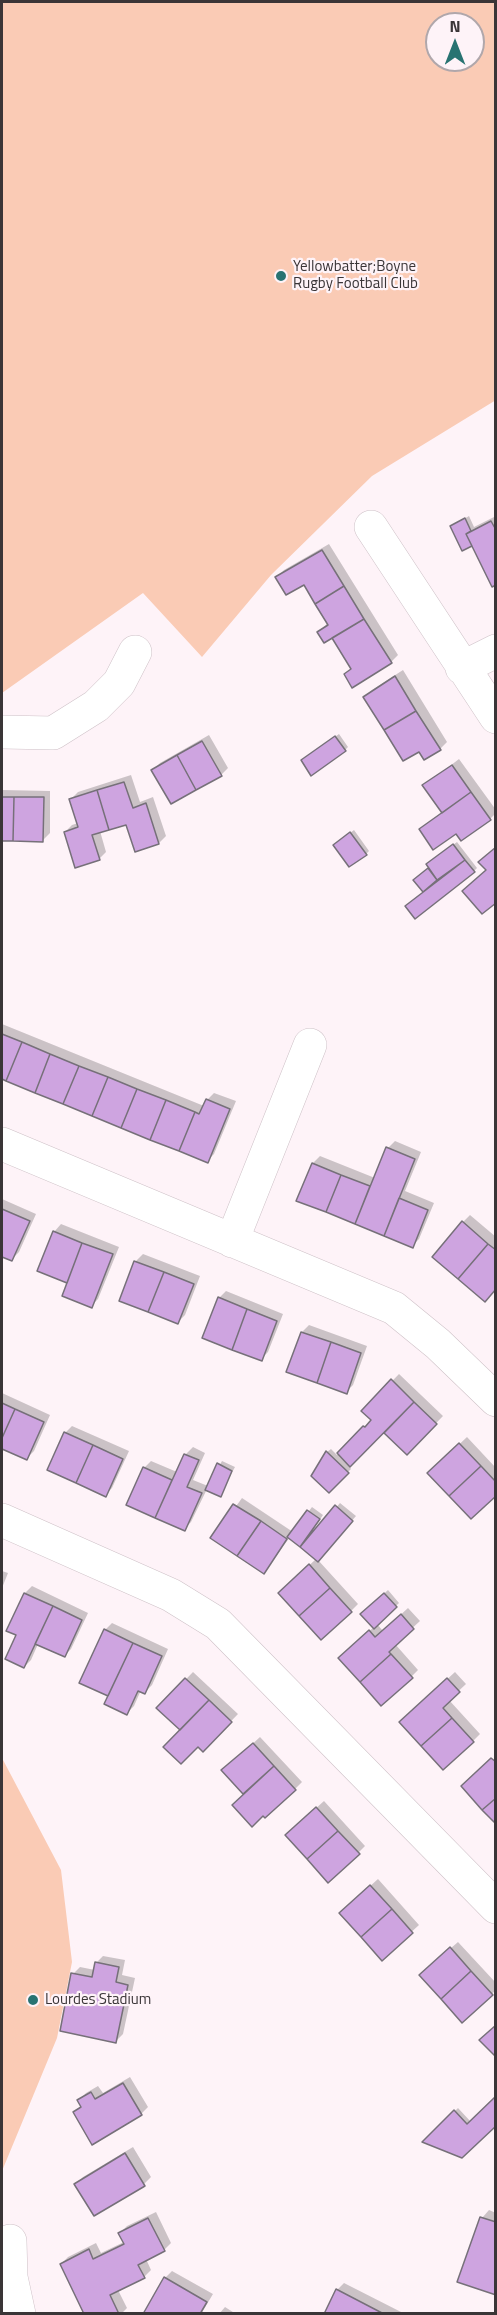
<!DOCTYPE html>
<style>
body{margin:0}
#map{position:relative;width:497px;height:2315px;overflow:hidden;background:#fef3f8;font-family:"Titillium Web",sans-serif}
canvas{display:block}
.frame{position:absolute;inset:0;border:3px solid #3a3537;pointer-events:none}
.north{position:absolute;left:425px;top:12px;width:60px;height:60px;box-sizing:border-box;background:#fef3f8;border:2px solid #b0a7ab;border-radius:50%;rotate:0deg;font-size:16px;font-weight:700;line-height:24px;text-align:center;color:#3a3537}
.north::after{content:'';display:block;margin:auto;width:21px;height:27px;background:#287372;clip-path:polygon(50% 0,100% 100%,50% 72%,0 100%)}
</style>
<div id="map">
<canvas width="497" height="2315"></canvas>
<div class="frame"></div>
<div class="north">N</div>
</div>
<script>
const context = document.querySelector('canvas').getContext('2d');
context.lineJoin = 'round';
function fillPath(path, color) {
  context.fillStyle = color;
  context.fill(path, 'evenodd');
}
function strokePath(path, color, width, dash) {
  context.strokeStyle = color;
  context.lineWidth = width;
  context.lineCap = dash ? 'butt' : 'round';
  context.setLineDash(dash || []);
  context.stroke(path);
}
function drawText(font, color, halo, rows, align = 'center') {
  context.font = font + ' "Titillium Web",sans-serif';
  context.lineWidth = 4.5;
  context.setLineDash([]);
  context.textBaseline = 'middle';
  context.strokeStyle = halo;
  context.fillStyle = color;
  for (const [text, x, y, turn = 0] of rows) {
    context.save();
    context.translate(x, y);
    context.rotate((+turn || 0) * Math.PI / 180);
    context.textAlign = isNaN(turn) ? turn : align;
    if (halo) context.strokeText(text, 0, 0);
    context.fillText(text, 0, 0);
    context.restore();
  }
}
const green = new Path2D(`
 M2,2H495L496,400L372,476L271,575L202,657L143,593L2,693ZM437,24H473V60H437Z
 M2,1758L61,1870L72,1962L57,2038L2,2171Z`);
const shadow = new Path2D(`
 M469,516L474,527L496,516V584L473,544L452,526Z
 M329,544L398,655L391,662L346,674L352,668L332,636L318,632L328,623L304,583L277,577L284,570Z
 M403,670L447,742L440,749L419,750L365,697L372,690Z
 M339,734L348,747L345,750L306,757Z
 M209,735L228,768L221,775L153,770L160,763Z
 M459,759L496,810V813L490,819L457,832L421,829L443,812L424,786Z
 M131,775L140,802L153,797L166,836L159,843L127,823L100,831L106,852L99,859L65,832L72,825L78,823L71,799L78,792Z
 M2,790L50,791V833L43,840L2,839Z
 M354,830L369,851L366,854L338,842Z
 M457,842L477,868L474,871L425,892L415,880L430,868L431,861Z
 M2,1024L204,1106L207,1100L214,1093L236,1101L214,1154L207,1161L2,1078Z
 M395,1141L421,1152L405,1191L434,1203L419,1239L412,1246L298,1200L313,1163L320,1156L375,1178L388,1148Z
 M2,1199L36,1214L19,1252L12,1259L2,1255Z
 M470,1215L496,1237V1288L463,1222Z
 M61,1224L119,1247L98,1299L91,1306L54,1232Z
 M143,1254L200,1276L185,1315L178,1322L121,1300L135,1262Z
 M226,1291L283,1314L268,1352L261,1359L219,1298Z
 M309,1325L367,1346L353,1385L346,1392L288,1372L302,1332Z
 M399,1374L443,1416L407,1453L384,1431L349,1466L351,1469L329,1491L327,1452L331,1449L337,1455L372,1419L363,1411Z
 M2,1393L50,1415L34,1451L27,1458L2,1447Z
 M72,1426L129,1451L112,1488L105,1495L65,1433Z
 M467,1437L496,1468V1494L429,1473Z
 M193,1447L205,1453L193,1480L208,1486L222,1461L235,1467L220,1495L207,1489L191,1522L184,1529L128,1504L144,1468L151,1461L177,1472L186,1454Z
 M242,1498L293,1532L312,1507L323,1515L310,1534L312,1536L340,1503L356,1516L318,1560L358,1604L351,1611L287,1586L316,1559L290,1537L264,1572L213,1538Z
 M2,1571L8,1573L2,1588Z
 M32,1586L88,1613L71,1649L64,1656L38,1644L31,1660L24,1667L18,1634L25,1593Z
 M388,1590L399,1603L377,1624L383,1631L408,1608L420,1621L395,1644L418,1670L411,1677L347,1651L374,1627L362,1614Z
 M112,1623L168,1649L152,1685L145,1692L141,1690L134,1706L127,1713L105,1630Z
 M193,1672L238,1714L203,1750L158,1708Z
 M455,1672L466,1684L449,1700L480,1734L473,1741L408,1715Z
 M260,1737L302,1782L295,1789L245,1794L224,1770Z
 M324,1801L365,1846L358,1853L294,1828Z
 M378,1879L419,1925L383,1958L348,1906Z
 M458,1942L496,1983V1990L462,2021L428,1968Z
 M103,1956L125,1960L122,1975L135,1978L123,2034L116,2041L73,1974L80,1967L95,1970L96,1963Z
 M130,2077L148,2107L141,2114L75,2112L82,2105L79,2100L86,2093L98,2086L103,2093Z
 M458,2108L471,2122L496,2124L425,2141Z
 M133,2147L151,2177L144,2184L94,2214L76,2184L83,2177Z
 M489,2210L496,2213V2293L482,2218Z
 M156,2212L171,2243L164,2250L146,2259L151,2270L144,2277L118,2290L127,2308L121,2314H86L61,2264L68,2257L96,2243L101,2253L124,2242L120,2233L127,2226Z
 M172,2271L213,2294L201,2314H144L165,2278Z
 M344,2283L405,2314H326L337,2290Z
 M225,2307L236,2314H219Z`);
const building = new Path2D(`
 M465,518L471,531L466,534L472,546L462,551L450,526Z
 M491,521L496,530V585L492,587L466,534Z
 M322,550L344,586L315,604L304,585L286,595L275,577Z
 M344,586L364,619L324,643L317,632L328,625L315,604Z
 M364,619L392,663L352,688L344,674L351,669L332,638Z
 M395,676L416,711L384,730L363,697Z
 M416,711L441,750L424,760L419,752L403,761L384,730Z
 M335,736L346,751L311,776L301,760Z
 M202,741L222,776L196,790L177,755Z
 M177,755L196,790L171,804L151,770Z
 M452,765L471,792L442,813L422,785Z
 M124,782L133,808L146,803L159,844L135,852L126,825L109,830L97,790Z
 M97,790L109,830L92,835L100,860L75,868L64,832L78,827L69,799Z
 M471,792L491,820L461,841L456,834L433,850L419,829Z
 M2,797H14L13,841H2Z
 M14,797H44L43,842L13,841Z
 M350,832L367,855L349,867L333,845Z
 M453,844L465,860L437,880L426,864Z
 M496,847V903L482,914L462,891L486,870L478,862Z
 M465,860L475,872L415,919L405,906Z
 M428,868L437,880L423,892L413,880Z
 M2,1034L22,1042L6,1081L2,1079Z
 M22,1042L50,1054L35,1093L6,1081Z
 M50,1054L79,1066L63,1104L35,1093Z
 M79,1066L108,1077L92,1116L63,1104Z
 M108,1077L137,1089L121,1128L92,1116Z
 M137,1089L166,1100L150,1140L121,1128Z
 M206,1099L230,1109L208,1163L179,1151L195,1112L199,1114Z
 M166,1100L195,1112L179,1151L150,1140Z
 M386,1147L415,1159L384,1236L355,1224Z
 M312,1163L341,1175L326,1212L296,1201Z
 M341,1175L370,1186L355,1224L326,1212Z
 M399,1198L428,1210L413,1248L384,1236Z
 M2,1209L30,1221L12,1261L2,1257Z
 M462,1221L488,1244L458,1279L432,1257Z
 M53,1231L82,1243L67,1283L37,1271Z
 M82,1243L113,1254L92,1308L62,1296Z
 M488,1244L496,1250V1289L485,1302L458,1279Z
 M134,1261L164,1272L148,1312L119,1301Z
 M164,1272L194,1284L178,1324L148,1312Z
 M218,1297L247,1309L232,1350L202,1338Z
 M247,1309L277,1321L262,1361L232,1350Z
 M301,1332L331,1342L317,1383L286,1372Z
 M331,1342L361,1353L347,1394L317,1383Z
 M391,1379L414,1402L350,1467L337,1453L363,1426L365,1427L371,1420L361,1411Z
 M414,1402L437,1424L407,1455L384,1433Z
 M2,1403L15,1409L2,1438Z
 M15,1409L44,1422L27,1460L2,1449V1438Z
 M64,1432L93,1445L76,1483L47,1470Z
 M459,1443L481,1466L449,1496L427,1473Z
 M93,1445L123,1459L106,1497L76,1483Z
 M326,1451L349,1473L329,1493L311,1476Z
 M184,1454L199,1460L187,1487L202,1493L185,1531L155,1518Z
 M217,1463L232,1471L221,1497L205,1490Z
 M481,1466L496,1482V1496L471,1519L449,1496Z
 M143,1467L172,1480L155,1518L126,1505Z
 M233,1504L261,1521L237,1556L210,1538Z
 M335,1505L353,1521L318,1562L300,1547Z
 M307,1510L320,1519L300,1547L287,1537Z
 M261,1521L287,1539L264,1574L237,1556Z
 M309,1564L330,1588L299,1616L278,1593Z
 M330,1588L352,1612L321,1640L299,1616Z
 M24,1593L53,1606L24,1668L5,1659L16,1635L6,1631Z
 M384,1593L397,1607L374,1629L360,1614Z
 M53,1606L82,1620L65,1657L35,1644Z
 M401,1614L414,1629L389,1652L391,1654L360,1682L338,1658L369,1630L375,1637Z
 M104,1629L133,1643L108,1696L79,1683Z
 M133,1643L162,1656L145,1694L138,1691L127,1715L104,1704Z
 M391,1654L413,1678L381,1706L360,1682Z
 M185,1678L209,1700L180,1730L156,1708Z
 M447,1678L460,1692L443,1708L452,1718L421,1746L399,1722Z
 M209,1700L232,1722L203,1752L198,1747L181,1764L163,1747Z
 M452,1718L474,1742L443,1770L421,1746Z
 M253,1743L274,1766L243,1794L221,1770Z
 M491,1758L496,1762V1798L482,1810L461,1786Z
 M274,1766L296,1790L265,1818L263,1816L252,1827L232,1805Z
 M496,1798V1824L482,1810Z
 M316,1807L338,1831L307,1859L285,1835Z
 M338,1831L360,1854L328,1883L307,1859Z
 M370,1885L392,1909L361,1937L339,1913Z
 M392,1909L413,1933L382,1961L361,1937Z
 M450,1947L471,1971L441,1999L419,1975Z
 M95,1962L119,1967L116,1982L128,1985L116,2043L60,2031L71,1973L92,1977Z
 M471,1971L493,1995L462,2023L441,1999Z
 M496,2025V2057L479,2040Z
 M123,2083L142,2115L92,2145L73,2112L81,2107L77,2100L91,2092L95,2099Z
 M496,2096V2126L462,2158L422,2142L454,2110L467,2124Z
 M125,2153L145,2186L94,2216L74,2184Z
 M480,2217L496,2222V2295L457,2282Z
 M148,2218L165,2251L138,2265L145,2278L110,2295L119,2314H84L60,2264L89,2249L93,2259L124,2244L118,2233Z
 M164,2277L207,2302L200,2314H143Z
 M336,2289L384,2314H324Z`);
const minor = new Path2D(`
 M371,527L496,717
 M462,668L496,651
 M2,732L53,733L96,706L119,683L135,652
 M2,1144L394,1308L438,1344L496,1400
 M232,1241L310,1045
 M2,1520L171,1595L218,1624L496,1907
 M10,2241L11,2277L19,2314`);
const markers = [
 [281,276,6,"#287372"],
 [33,2000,6,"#287372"]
];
const poiNames = [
 ["Yellowbatter;Boyne",293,267],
 ["Rugby Football Club",293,284],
 ["Lourdes Stadium",45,2000]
];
fillPath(green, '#facbb5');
fillPath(shadow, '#0003');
fillPath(building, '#cea4e0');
strokePath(building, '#767079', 1.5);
strokePath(minor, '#cec1c7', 34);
strokePath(minor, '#fff', 33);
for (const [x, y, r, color] of markers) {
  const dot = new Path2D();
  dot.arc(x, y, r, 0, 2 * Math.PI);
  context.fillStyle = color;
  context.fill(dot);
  strokePath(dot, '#fef3f8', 2);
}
drawText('15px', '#3a3537', '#fef3f8', poiNames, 'left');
</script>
